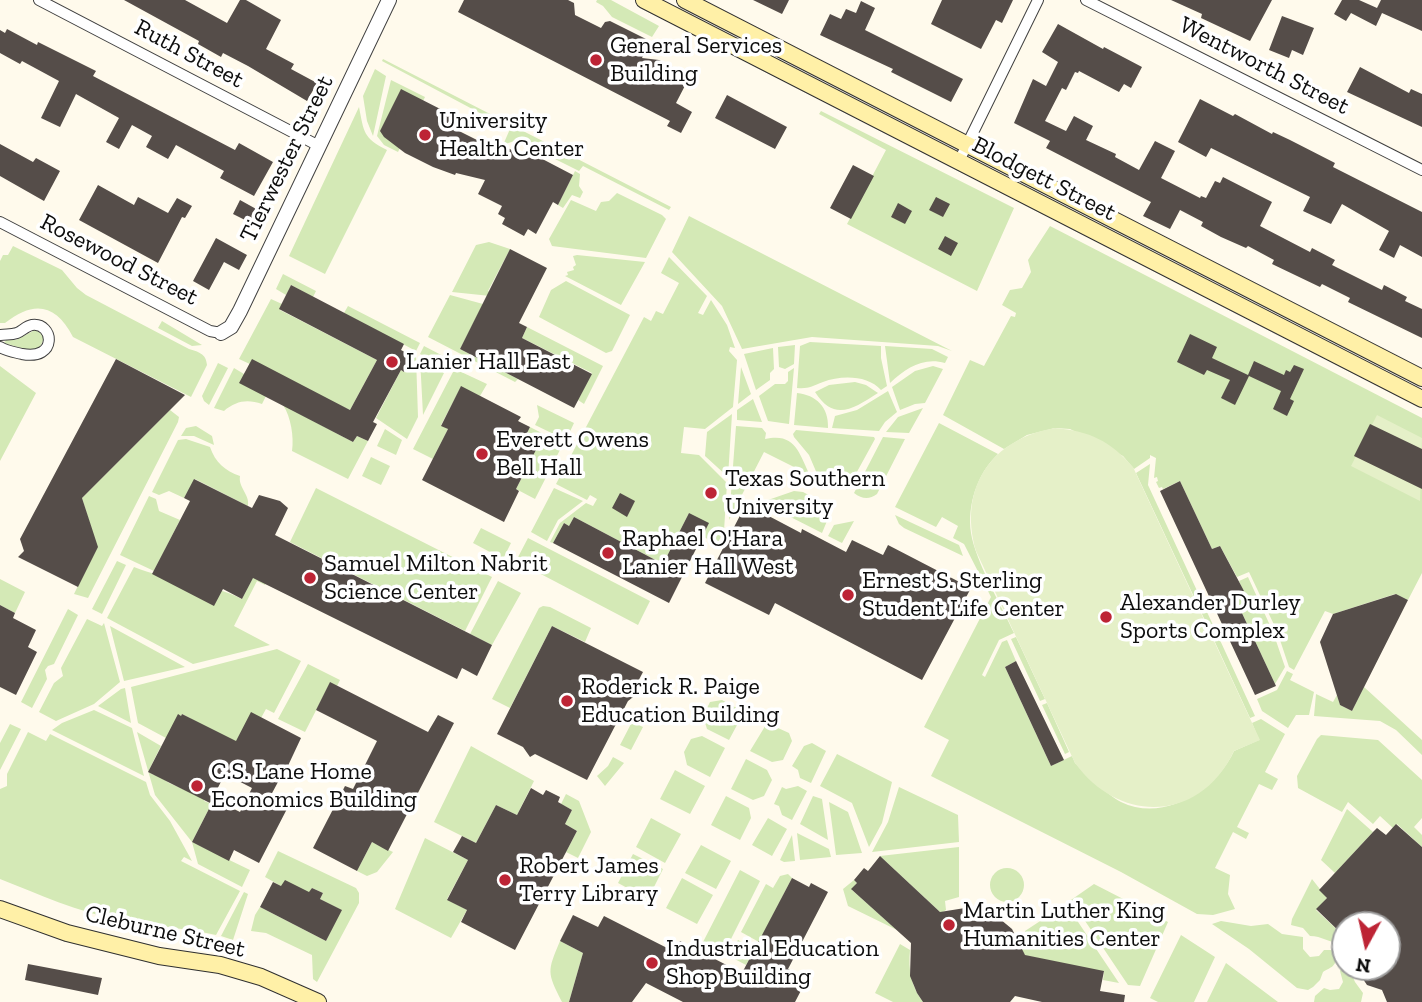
<!DOCTYPE html>
<style>
body{margin:0}
#map{position:relative;width:1422px;height:1002px;overflow:hidden;background:#fffaec;font-family:"Zilla Slab",serif}
canvas{display:block}
.north{position:absolute;left:1331px;top:911px;width:70px;height:70px;box-sizing:border-box;background:#fff;border:2px solid #9e9e9e;border-radius:50%;rotate:188deg;font-size:19px;font-weight:700;line-height:28px;text-align:center;color:#0d0d0d}
.north::after{content:'';display:block;margin:auto;width:24px;height:32px;background:#bd2435;clip-path:polygon(50% 0,100% 100%,50% 72%,0 100%)}
</style>
<div id="map">
<canvas width="1422" height="1002"></canvas>
<div class="north">N</div>
</div>
<script>
const context = document.querySelector('canvas').getContext('2d');
context.lineJoin = 'round';
function fillPath(path, color) {
  context.fillStyle = color;
  context.fill(path, 'evenodd');
}
function strokePath(path, color, width, dash) {
  context.strokeStyle = color;
  context.lineWidth = width;
  context.lineCap = dash ? 'butt' : 'round';
  context.setLineDash(dash || []);
  context.stroke(path);
}
function drawText(font, color, halo, rows, align = 'center') {
  context.font = font + ' "Zilla Slab",serif';
  context.lineWidth = 7;
  context.setLineDash([]);
  context.textBaseline = 'middle';
  context.strokeStyle = halo;
  context.fillStyle = color;
  for (const [text, x, y, turn = 0] of rows) {
    context.save();
    context.translate(x, y);
    context.rotate((+turn || 0) * Math.PI / 180);
    context.textAlign = isNaN(turn) ? turn : align;
    if (halo) context.strokeText(text, 0, 0);
    context.fillText(text, 0, 0);
    context.restore();
  }
}
const green = new Path2D(`
 M597,0H611L659,26L652,37L612,17L603,6L596,2Z
 M383,59L671,207L669,210L583,166L579,171L517,140L503,145L510,129L382,61Z
 M375,69L386,76L373,136L367,121L363,96Z
 M391,80L425,97L398,152L384,145L377,136Z
 M359,107C364,132 363,138 387,150L325,274L289,256Z
 M821,111L1014,208L977,291L847,224L886,150L819,114Z
 M575,171L580,174L579,186L583,192L580,198L572,195L563,208L558,205Z
 M617,193L662,215L666,219L646,258L552,246L549,239L571,200L596,211L601,202L609,201Z
 M689,216L952,351L938,346L812,337L742,349L722,306L672,252Z
 M1050,226L1422,418V573L1408,600L1395,594L1333,614L1325,611L1294,670L1289,667L1277,631L1249,572L1237,577L1220,546L1212,549L1180,481L1163,489L1162,487L1159,488L1156,482L1158,481L1157,477L1154,478L1156,458L1150,455V458L1134,469L1123,456L1070,429L1055,428L1027,435L1004,449L943,415L970,360L984,366L1011,316L1015,317L1016,313L1002,305L1010,290L1022,288L1031,272L1028,260Z
 M489,242L510,249L488,291L500,297L452,292L476,245Z
 M13,246L62,270L77,288L86,295L189,349C198,352 206,353 207,365L191,397L73,337C56,304 34,300 5,323H0V261L3,255H8Z
 M577,255L645,262L621,305L565,276L568,275L567,272L574,270L573,267L576,265L573,256Z
 M669,257L707,296L698,313L703,315L711,300L727,325L735,348L730,347L729,351L737,360L733,407L705,429L684,427L681,453L699,455L727,483L724,531L717,544L702,536L689,513L663,564L574,517L569,526L564,523L553,543L550,542L560,523L586,503L593,506L597,499L590,495L587,500L556,484L644,317L651,321L656,311L663,314L679,283L661,273Z
 M283,274L316,291L313,297L291,285L286,295L276,289Z
 M566,281L630,315L612,351L606,353L539,317L551,290Z
 M450,295L483,304L460,349L518,379L515,382L428,337Z
 M271,299L282,304L280,310L377,360L350,410L239,359Z
 M348,306L420,343L416,351L344,313Z
 M162,321L202,345L192,346L158,328Z
 M527,327L603,366L584,404L578,400L592,373L522,338Z
 M35,330L40,332L44,338L40,347L31,351L4,343L7,339L16,340Z
 M810,342L881,346V358L887,386L881,390C868,375 841,375 823,382C812,386 809,389 797,388L800,346Z
 M795,345L794,364L785,369L779,367L778,347Z
 M424,346L445,357L447,368L420,354Z
 M885,346L932,349L948,357L945,363C923,357 906,368 890,383Z
 M773,348L774,369L770,373V380L756,390L744,354Z
 M412,356L416,357L418,417L407,439L376,418L401,370L404,372Z
 M420,358L444,373L423,415Z
 M218,363L228,368L209,405L204,401L202,396Z
 M0,366L36,393L0,461Z
 M933,366L943,369L925,403L915,404L900,410L892,387L915,371Z
 M741,367L751,394L738,404Z
 M234,368L244,374L266,396L262,404C247,399 236,401 224,411L214,408Z
 M794,368L789,424L768,421L759,396L775,384H785L788,381V372Z
 M457,370L487,384L480,396L461,387L441,425L448,429L433,459L413,449L453,372Z
 M855,382L866,385L878,393C853,409 834,422 815,392L829,385Z
 M888,391L897,412L885,422L879,431L832,428L835,416L857,410Z
 M797,393C816,395 829,407 828,428L794,425Z
 M753,399L762,422L737,420V410Z
 M283,405L353,442L357,436L368,441L348,479L292,451C294,437 291,417 283,405Z
 M537,405L574,423L566,440L535,425L539,417Z
 M923,408L909,433L886,432L898,417Z
 M170,410L179,417L178,422L88,598L74,594L97,547L82,498Z
 M732,414L728,477L705,456L707,432Z
 M939,423L998,454C977,474 967,505 971,533C975,560 1002,607 1014,633L999,640L982,675L985,677L1002,642L1007,640L1016,661L1005,667L1051,766L1072,756L1075,763C1088,774 1107,795 1121,802C1164,823 1216,790 1234,751L1259,740L1252,723L1261,719L1285,734L1265,772L1278,779L1272,790L1259,784L1237,827L1249,833L1246,839L1233,832L1215,868L1230,875L1228,894L1235,909L1213,915L1197,914L1121,872L931,776L949,740L924,727L991,597L964,544L953,538L958,526L942,517L936,527L895,507Z
 M196,426L212,436L214,445L194,436H181L186,428Z
 M736,426L762,428L766,433L765,439C796,432 799,454 810,475L764,452L729,520Z
 M530,427L563,444L535,499L516,489L533,456L529,446L540,451L543,446L525,436Z
 M385,429L402,440L396,455L377,446Z
 M796,430L874,437L875,439L847,490L818,476L809,455L794,437L793,434Z
 M883,437L905,439L877,494C869,500 862,499 854,493Z
 M186,439L210,447C215,462 225,471 240,476C238,488 250,494 248,506L195,479L184,498L169,491L159,495L152,492L178,440Z
 M371,457L390,466L381,485L362,476Z
 M1150,464L1148,485L1199,595L1194,597L1136,473Z
 M316,488L492,577L465,631L290,542Z
 M554,488L583,501L558,520L547,541L531,532Z
 M794,491L803,492L824,503L827,521L822,533L765,504L768,500Z
 M149,496L156,499L159,511L180,520L154,571L120,555Z
 M895,515L959,545L963,556L904,528L899,524Z
 M854,521L842,543L828,536L834,525Z
 M481,528L511,543L503,559L473,543Z
 M528,538L650,601L638,625L516,561Z
 M117,561L126,565L102,614L92,609Z
 M134,567C169,581 208,582 242,599L254,575L267,581L265,585L257,581L234,626L270,645L193,664L107,618Z
 M1248,577L1273,632L1285,667L1275,684L1234,596L1243,591L1239,581Z
 M0,579L25,592L15,613L0,605Z
 M498,581L521,593L492,645L470,634Z
 M1201,599L1255,716L1250,718L1196,601Z
 M543,606L550,607L591,628L585,642L552,626L510,708L492,699L539,608Z
 M68,609L78,615L54,664L48,666L45,670L47,679L32,708L21,702Z
 M87,619L102,626L104,623L120,682L94,704L56,721L39,712L54,683L63,676L61,668Z
 M110,626L185,667L124,681Z
 M1016,637L1045,699L1040,701L1011,639Z
 M277,649L301,661L274,713L266,709L261,718L230,753L190,718L182,714L166,738L138,723L131,687Z
 M308,664L340,680L337,686L330,683L305,732L278,719Z
 M1287,671L1293,674L1290,680L1314,692L1309,715H1296L1288,728L1262,711L1257,699L1277,690Z
 M1364,687L1422,740V755L1396,730L1380,721L1314,716L1316,694L1333,702L1337,695L1340,705L1352,711Z
 M125,688L131,723L98,706L121,689Z
 M722,700L744,712L729,740L707,729L703,716L710,702Z
 M1047,703L1069,752L1065,754L1042,705Z
 M94,710L132,728L144,776L52,730L62,723Z
 M632,722L643,727L631,750L620,745Z
 M767,723L789,733L792,741L783,760L772,762L750,751Z
 M10,724L21,729L0,770V743Z
 M28,732L46,741L50,734L146,782L150,795L170,821L192,861L184,857L181,861L240,891L216,935C184,928 151,926 119,920C78,912 38,894 0,879V789L7,786V774Z
 M137,732L161,746L148,772L154,775L156,774L169,783L204,798V801L209,803L212,798L214,799L192,842L250,870L242,887L198,864L192,842L155,795Z
 M1321,735L1378,740L1422,780V818L1414,827L1422,835V847L1397,824L1393,828L1380,816L1373,824L1348,802L1342,812L1298,788L1297,776L1317,739Z
 M702,736L725,748L710,777L687,765L684,752L691,739Z
 M812,743L826,751L811,783L800,778L798,770L792,766L804,746Z
 M471,746L534,781L517,815L496,805L476,843L434,822Z
 M837,754L892,782L882,823L869,847L852,803L820,786Z
 M613,757L624,763L605,786L597,776L608,766Z
 M746,759L767,770L772,780L764,796L753,800L731,789Z
 M675,770L705,786L690,814L660,799Z
 M798,786L807,791L792,820L782,815L779,806L774,804L782,787L786,789Z
 M899,787L958,815L959,842L872,852L888,822Z
 M566,794L579,801L591,832L578,858L566,852L577,831L565,824L572,810L561,804Z
 M726,796L749,808L751,818L740,840L711,825Z
 M813,796L822,799L828,840L800,824Z
 M829,802L848,812L862,853L836,855Z
 M1347,809L1373,832L1335,873L1321,860Z
 M651,818L681,834L665,863L636,847Z
 M768,818L787,829L772,856L752,845Z
 M797,833L829,849L831,857L800,860Z
 M792,835L795,861L784,862L780,860Z
 M425,838L468,860L447,899L467,910L451,938L395,909Z
 M372,842L393,852L377,872L367,876L357,871Z
 M701,845L731,861L716,889L685,873Z
 M959,847V897L945,901L946,910L941,913L880,856Z
 M278,851L356,888L359,893V903L317,982L313,979L312,955L266,933L251,931L255,915L260,907L326,941L341,910L320,899L323,893L312,888L309,893L281,886L265,877Z
 M633,854L663,869L648,899L618,883Z
 M990 885a17 17 0 1 1 34 0a17 17 0 1 1-34 0Z
 M740,870L760,881L724,953L703,942Z
 M788,874L792,878L759,942L741,932L766,884L773,888L780,876Z
 M682,878L713,895L697,924L666,908Z
 M1312,879L1327,898L1316,910L1345,937L1344,943C1329,944 1323,936 1310,936L1303,928L1291,925L1292,919Z
 M854,880L857,883L852,890L897,930L848,906L843,889Z
 M1094,884L1168,922L1140,986L1128,985L1071,900Z
 M244,892L248,894L233,940L221,936Z
 M1066,904L1119,983L1103,980L1104,972L1023,955L1021,946L1029,943L1025,931Z
 M1221,921L1251,926L1268,924L1282,934L1303,937V949L1310,957L1319,956L1324,950H1331L1337,955C1336,967 1331,967 1323,972L1320,980L1313,987L1308,990L1297,988L1249,949L1212,924Z
 M1181,935L1215,957L1194,1002H1158L1150,998Z
 M738,940L755,949L746,965L729,956Z
 M560,941L583,953L569,1002H562C547,972 547,972 560,941Z
 M900,944L910,950C908,970 911,986 923,1002H893L875,993Z
 M1226,963L1278,1002H1207Z
 M1343,966L1349,968L1355,982L1363,993L1361,1002H1314L1315,996L1324,988L1330,990L1339,989L1343,982L1340,971Z`);
const pitch = new Path2D(`
 M1377,415L1422,438L1420,501L1351,466Z
 M1055,428C1090,431 1110,441 1133,467L1260,740L1234,751C1201,822 1120,825 1075,763L976,551C958,488 991,439 1055,428Z`);
const building = new Path2D(`
 M124,0H185L227,23L240,0H246L281,20L266,49L294,64L291,69L317,83L307,101L248,66L223,53L221,57L198,44L199,41Z
 M464,0H568L574,3L575,15L601,28L605,22L610,21L650,41L642,58L659,60L690,76L676,103L692,112L681,133L667,126L670,121L458,12Z
 M753,0H789L782,14Z
 M942,0H1013L1002,23L996,20L981,49L931,24Z
 M1171,0H1272L1250,41L1201,18L1202,14Z
 M1342,0H1359L1377,8L1381,0H1422V31L1382,13L1376,26L1351,13L1346,21L1334,14Z
 M861,1L875,8L865,30L963,79L951,102L891,72L893,69L820,35L830,14L841,19L846,9L856,13Z
 M1282,16L1314,28L1303,55L1292,50L1289,58L1269,50Z
 M1058,24L1103,49L1104,47L1142,67L1131,88L1124,84L1119,92L1079,71L1078,73L1075,72L1066,90L1062,88L1045,121L1066,131L1074,116L1093,126L1086,140L1116,154L1115,157L1139,170L1155,141L1175,151L1161,178L1200,198L1201,196L1206,198L1215,181L1220,183L1223,177L1272,202L1260,226L1310,252L1312,248L1335,260L1332,265L1382,290L1384,285L1407,297L1405,301L1422,309V338L1348,302L1350,298L1322,284L1320,287L1272,264L1274,260L1248,246L1246,248L1221,237L1201,226L1203,222L1180,210L1170,229L1143,216L1151,202L1046,148L1050,141L1014,123L1033,79L1046,86L1058,62L1042,52Z
 M7,29L37,45L38,42L96,71L93,76L235,150L239,143L273,162L254,196L220,178L224,171L176,145L168,159L146,147L152,136L132,125L119,149L106,142L119,118L76,94L60,127L41,118L59,81L22,61L20,64L0,53V30L5,33Z
 M1360,67L1409,93L1411,89L1422,94V127L1347,92Z
 M401,89L452,115L447,125L501,152L504,146L527,158L529,152L573,175L558,205L553,202L536,234L528,229L524,236L502,224L505,218L498,214L502,206L478,194L485,180L456,173L455,175L433,167L405,153L384,137L380,131Z
 M727,95L787,127L775,149L715,118Z
 M1200,99L1233,116L1235,114L1272,134L1273,132L1290,140L1335,163L1333,167L1422,212V257L1400,245L1394,258L1379,250L1389,231L1342,204L1331,224L1303,211L1310,197L1211,148L1206,157L1178,142Z
 M0,144L33,162L36,158L60,171L44,201L0,176Z
 M853,165L874,176L851,219L830,208Z
 M98,185L134,205L138,197L168,213L177,198L192,206L185,218L182,217L158,263L79,220Z
 M936,197L950,204L943,217L929,210Z
 M240,200L258,210L251,223L233,214Z
 M898,203L912,211L905,224L891,217Z
 M945,236L958,243L951,256L938,249Z
 M216,238L247,255L239,270L224,262L209,290L193,281Z
 M510,249L547,268L519,323L527,327L522,338L592,374L574,408L460,349Z
 M291,285L404,344L401,350L412,356L404,372L401,370L373,422L377,424L368,441L357,436L353,442L239,383L252,359L350,410L377,360L279,309Z
 M1190,334L1217,347L1212,358L1248,375L1254,361L1284,375L1286,370L1290,372L1294,365L1304,369L1290,399L1294,401L1287,416L1273,409L1281,391L1249,376L1235,405L1221,398L1230,380L1207,370L1204,375L1177,362Z
 M116,359L185,395L82,498L98,547L78,587L18,557L24,551L20,539Z
 M461,386L521,417L518,421L530,427L525,437L539,444L516,489L519,491L504,522L422,480L448,429L441,426Z
 M1370,424L1422,449V489L1354,456Z
 M194,479L252,508L259,495L280,501L288,508L275,535L492,645L477,676L462,668L457,679L253,578L242,599L223,589L214,606L152,574L190,501L184,498Z
 M1180,481L1212,549L1220,546L1244,591L1234,596L1276,686L1255,695L1160,491Z
 M620,493L635,501L627,517L612,508Z
 M746,504L801,533L802,529L846,552L852,540L883,555L888,545L971,588L922,680L775,603L769,615L705,583Z
 M689,513L709,523L669,603L553,543L564,523L569,526L574,517L663,564Z
 M1396,594L1408,600L1352,711L1340,705L1320,642L1333,614Z
 M0,605L15,613L13,618L36,630L28,647L37,652L16,695L0,687Z
 M552,626L643,672L634,689L637,694L628,701L587,780L535,754L530,757L523,747L497,734Z
 M1016,661L1064,760L1051,766L1005,667Z
 M330,682L428,732L438,715L454,723L388,851L372,842L357,871L313,848L345,786L353,789L377,741L316,710Z
 M251,712L301,738L286,770L285,769L271,795L289,805L259,863L234,850L229,861L192,842L214,799L240,812L252,788L225,774L210,803L148,772L178,714L181,716L182,714L236,741Z
 M531,788L543,795L546,790L560,797L558,802L572,810L565,824L577,831L515,950L461,922L467,910L447,900L468,860L453,852L462,836L476,843L496,805L517,815Z
 M1396,824L1422,847V1002H1387L1382,990L1367,985L1355,967H1387V925H1345V937L1316,909L1327,898L1319,890L1373,832L1377,828L1386,835Z
 M880,856L940,912L965,908L994,914L1012,929L1025,955L1104,971L1100,991L1125,995L1124,1002H1042L1015,996L1010,1002H923L917,993L910,976L911,943L851,889L857,883L854,880L864,868L868,871Z
 M792,878L809,887L811,883L828,892L788,969L807,979L795,1002H683L646,983L632,1002H569L583,953L560,941L573,915L598,927L604,916L675,952L680,941L742,973Z
 M285,880L309,892L312,888L323,893L320,899L342,910L326,941L260,907L273,882L281,886Z
 M28,964L102,978L98,995L25,980Z`);
const minor = new Path2D(`
 M39,0L319,146
 M1086,0L1422,170
 M959,161L1038,0
 M0,222L210,331L221,333
 M0,335C6,334 11,335 17,333C22,331 26,326 32,325C54,322 58,361 22,354C14,352 6,351 0,347`);
const tertiary = new Path2D(`
 M221,333L231,327L240,311L389,0`);
const secondary = new Path2D(`
 M644,0L1422,399
 M685,0L1422,378
 M0,909L67,933L159,956L220,965L261,977L318,1002`);
const markers = [
 [596,60,7,"#bd2435"],
 [425,135,7,"#bd2435"],
 [392,362,7,"#bd2435"],
 [482,454,7,"#bd2435"],
 [711,493,7,"#bd2435"],
 [608,553,7,"#bd2435"],
 [310,578,7,"#bd2435"],
 [848,595,7,"#bd2435"],
 [1106,617,7,"#bd2435"],
 [567,701,7,"#bd2435"],
 [197,786,7,"#bd2435"],
 [505,880,7,"#bd2435"],
 [949,925,7,"#bd2435"],
 [652,963,7,"#bd2435"]
];
const poiNames = [
 ["General Services",610,46],
 ["Building",610,74],
 ["University",439,121],
 ["Health Center",439,149],
 ["Lanier Hall East",406,362],
 ["Everett Owens",496,440],
 ["Bell Hall",496,468],
 ["Texas Southern",725,479],
 ["University",725,507],
 ["Raphael O'Hara",622,539],
 ["Lanier Hall West",622,567],
 ["Samuel Milton Nabrit",324,564],
 ["Science Center",324,592],
 ["Ernest S. Sterling",862,581],
 ["Student Life Center",862,609],
 ["Alexander Durley",1120,603],
 ["Sports Complex",1120,631],
 ["Roderick R. Paige",581,687],
 ["Education Building",581,715],
 ["C.S. Lane Home",211,772],
 ["Economics Building",211,800],
 ["Robert James",519,866],
 ["Terry Library",519,894],
 ["Martin Luther King",963,911],
 ["Humanities Center",963,939],
 ["Industrial Education",666,949],
 ["Shop Building",666,977]
];
const streetNames = [
 ["Ruth Street",189,54,28],
 ["Wentworth Street",1264,66,27],
 ["Tierwester Street",287,159,-64],
 ["Blodgett Street",1044,179,27],
 ["Rosewood Street",119,260,27],
 ["Cleburne Street",165,932,13]
];
fillPath(green, '#d4e9b6');
fillPath(pitch, '#e5f0c8');
fillPath(building, '#554d49');
strokePath(minor, '#404040', 12);
strokePath(tertiary, '#404040', 16);
strokePath(secondary, '#2f2f2f', 18);
strokePath(minor, '#fff', 10);
strokePath(tertiary, '#fff', 14);
strokePath(secondary, '#fff0a7', 16);
for (const [x, y, r, color] of markers) {
  const dot = new Path2D();
  dot.arc(x, y, r, 0, 2 * Math.PI);
  context.fillStyle = color;
  context.fill(dot);
  strokePath(dot, '#fff', 2.5);
}
drawText('24px', '#0d0d0d', '#fff', poiNames, 'left');
drawText('24px', '#0d0d0d', '#fff', streetNames);
</script>
